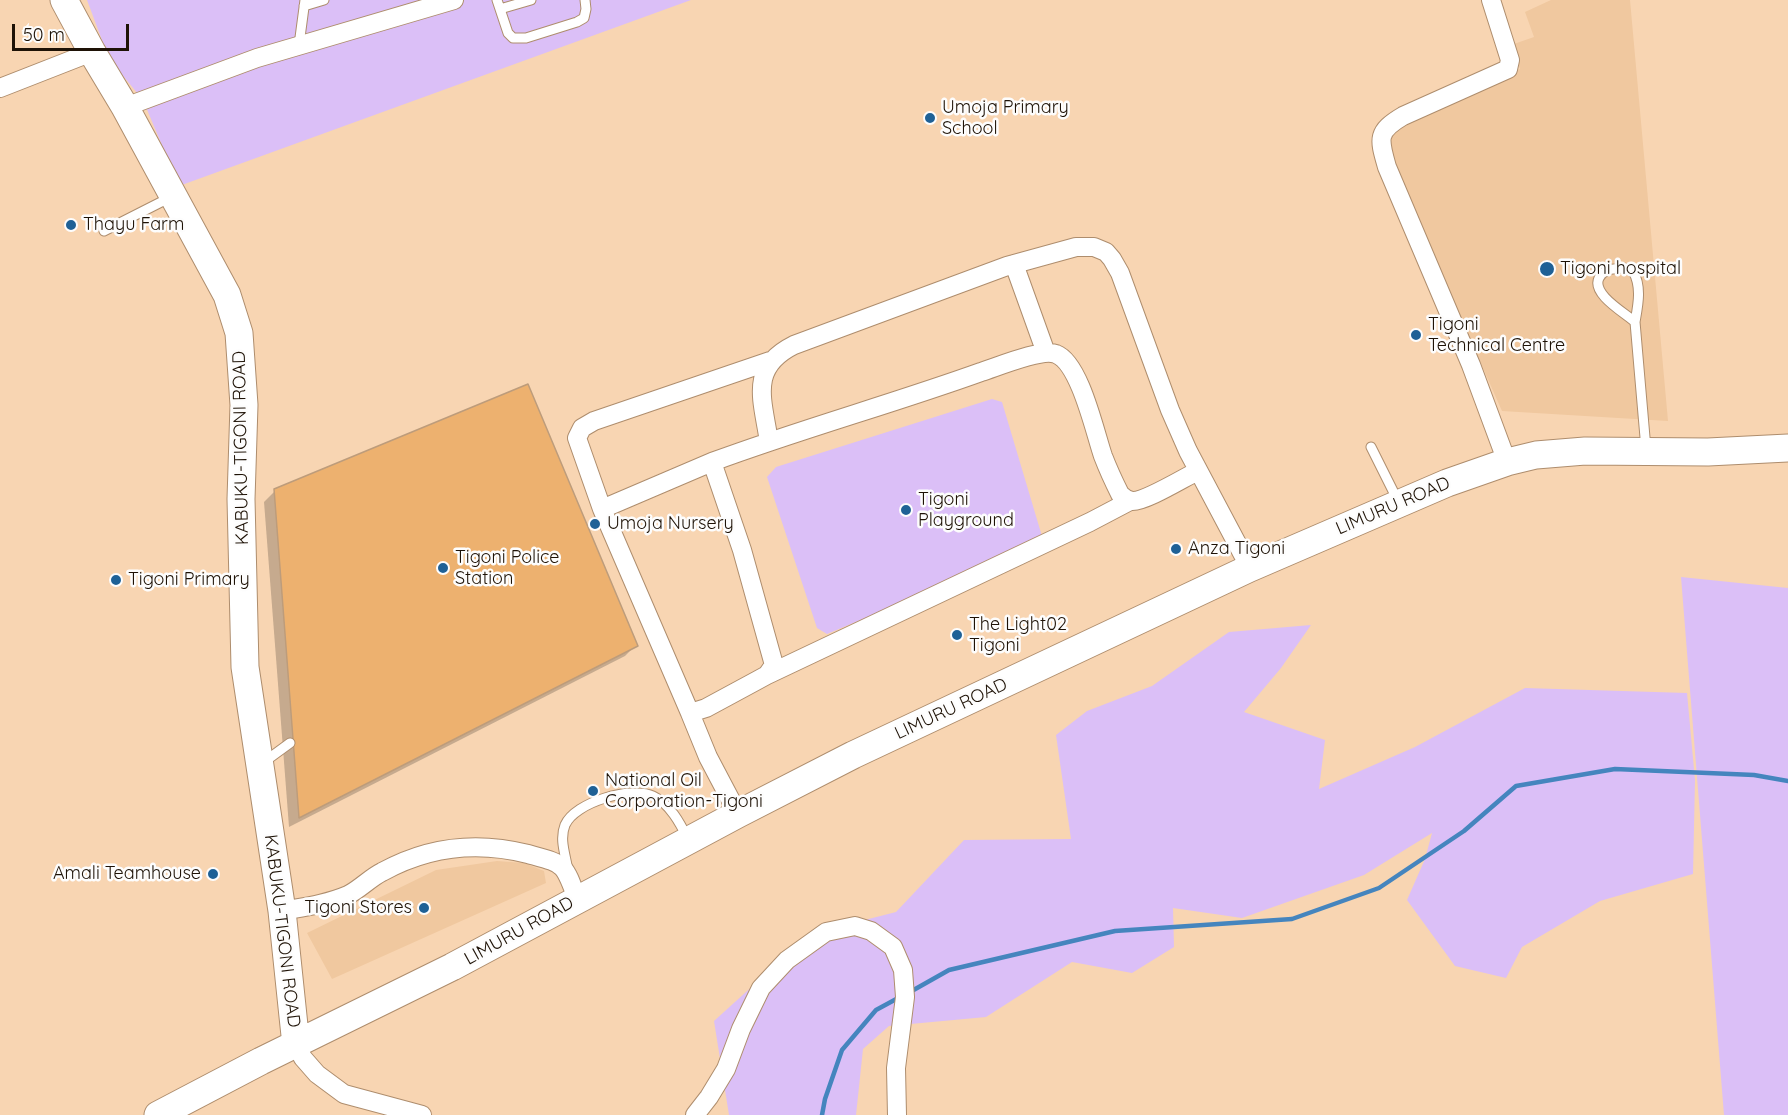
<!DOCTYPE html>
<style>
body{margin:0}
#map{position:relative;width:1788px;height:1115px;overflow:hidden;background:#f8d5b2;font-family:Quicksand,sans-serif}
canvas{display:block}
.scale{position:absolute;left:12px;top:24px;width:117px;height:27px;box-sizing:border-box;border:3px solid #1e1206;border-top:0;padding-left:8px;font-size:18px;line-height:21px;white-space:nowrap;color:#1e1206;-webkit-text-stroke:4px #fdfdfd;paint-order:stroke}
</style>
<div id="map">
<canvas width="1788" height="1115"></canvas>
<div class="scale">50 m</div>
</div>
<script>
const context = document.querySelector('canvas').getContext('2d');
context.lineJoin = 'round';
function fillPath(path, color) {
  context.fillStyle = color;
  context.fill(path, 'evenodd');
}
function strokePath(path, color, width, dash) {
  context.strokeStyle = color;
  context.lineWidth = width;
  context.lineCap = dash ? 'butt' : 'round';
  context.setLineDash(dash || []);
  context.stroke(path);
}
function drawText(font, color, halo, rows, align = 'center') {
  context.font = font + ' Quicksand,sans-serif';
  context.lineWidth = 5;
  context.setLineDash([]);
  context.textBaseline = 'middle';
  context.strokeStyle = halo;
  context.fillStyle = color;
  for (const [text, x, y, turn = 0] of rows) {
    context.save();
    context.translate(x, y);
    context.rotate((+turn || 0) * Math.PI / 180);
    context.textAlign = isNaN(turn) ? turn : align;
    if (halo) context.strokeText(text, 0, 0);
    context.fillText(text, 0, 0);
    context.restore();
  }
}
const built = new Path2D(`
 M1551,0H1630L1668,421L1502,411L1376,127L1520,69L1511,45L1534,37L1525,12Z
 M497,861L524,863L544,871L546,883L332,979L307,933L436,870Z`);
const green = new Path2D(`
 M87,0H691L179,186L143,100L109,59Z
 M992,399L1002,402L1044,543L827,634L817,628L767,477L776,467Z
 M1681,577L1788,588V1115H1724Z
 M1311,625L1281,668L1244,712L1325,740L1319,789L1415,747L1525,688L1687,693L1695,780L1693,874L1600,901L1522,947L1506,978L1455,966L1407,900L1425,859L1432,833L1364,875L1242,918L1173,908L1174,947L1132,973L1072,962L986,1017L889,1026L863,1049L856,1115H729L714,1021L810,934L896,912L964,840L1071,839L1056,735L1087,711L1152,686L1229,632Z`);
const shadow = new Path2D(`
 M275,491L636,645L625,656L289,827L264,502Z`);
const stream = new Path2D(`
 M910,992L949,970L1115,931L1292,919L1379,888L1464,831L1516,786L1615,769L1754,775L1788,781
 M822,1115L825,1099L842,1050L876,1010L900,997`);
const building = new Path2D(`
 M528,384L638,646L299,818L274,489Z`);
const lane = new Path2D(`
 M497,0L508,33L513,38H526L577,22L584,18L586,9L585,0
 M304,6L324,0
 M500,9L531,0
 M299,45L305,0
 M104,231L171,197
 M1624,268L1633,271C1642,287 1638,305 1635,322C1625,313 1591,294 1599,278C1604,268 1615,269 1624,268Z
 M1635,322L1646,449
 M1371,447L1398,501
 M264,762L290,743
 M568,871C566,856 559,840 565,825C575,802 631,786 653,796C670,804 680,823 688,839`);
const street = new Path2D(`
 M1491,0L1510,60L1508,69L1403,116C1376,132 1379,139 1387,167L1471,365L1507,462
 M0,88L92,52
 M125,107L257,58L454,0
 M1014,264L1046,353
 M769,442C763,400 748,368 794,345L1007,266L1076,247H1094L1106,252L1112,259L1120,273L1170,410L1188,451L1250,568
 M602,509L577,438L582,428L594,421L770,361
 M767,675L1090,522L1130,501
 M690,713L602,509L712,462
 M738,814L708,757L690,713L706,708L756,681L767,675L774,665L742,550L712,462C801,429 892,404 981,372C997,367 1042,348 1056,354C1080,363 1095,433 1103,456C1108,469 1114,482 1120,494C1123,497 1127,500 1132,501C1145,502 1185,477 1198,471
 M282,911C304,907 327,904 348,895C360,889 370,878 382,872C429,846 477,841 528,854C564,864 564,862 577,899
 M296,1045L303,1058L317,1074L344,1094L422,1115
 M695,1115L709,1097L726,1069L741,1029L761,988L787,960L826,932L855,926L871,931L893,947L903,970L905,997L896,1068L897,1115`);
const secondary = new Path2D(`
 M64,0L92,52L125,107L227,295L239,333L244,405L241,499L245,667L282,911L296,1045
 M158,1115L261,1061L452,967L738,814L853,755L1250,568L1447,483L1507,462L1536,455L1585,451L1708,452L1788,448`);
const markers = [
 [930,118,6,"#1f6196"],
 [71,225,6,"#1f6196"],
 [1547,269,8,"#1f6196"],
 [1416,335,6,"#1f6196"],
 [906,510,6,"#1f6196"],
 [595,524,6,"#1f6196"],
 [1176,549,6,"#1f6196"],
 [443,568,6,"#1f6196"],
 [116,580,6,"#1f6196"],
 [957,635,6,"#1f6196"],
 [593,791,6,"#1f6196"],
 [213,874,6,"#1f6196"],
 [424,908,6,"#1f6196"]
];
const poiNames = [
 ["Umoja Primary",942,108],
 ["School",942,129],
 ["Thayu Farm",83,225],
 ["Tigoni hospital",1560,269],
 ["Tigoni",1428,325],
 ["Technical Centre",1428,346],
 ["Tigoni",918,500],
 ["Playground",918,521],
 ["Umoja Nursery",607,524],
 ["Anza Tigoni",1188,549],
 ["Tigoni Police",455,558],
 ["Station",455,579],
 ["Tigoni Primary",128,580],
 ["The Light02",969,625],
 ["Tigoni",969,646],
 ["National Oil",605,781],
 ["Corporation-Tigoni",605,802],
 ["Amali Teamhouse",201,874,"right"],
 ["Tigoni Stores",412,908,"right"]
];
const streetNames = [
 ["KABUKU-TIGONI ROAD",241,448,-91],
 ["LIMURU ROAD",1393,506,-23],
 ["LIMURU ROAD",951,709,-25],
 ["KABUKU-TIGONI ROAD",282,931,83],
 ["LIMURU ROAD",519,931,-29]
];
fillPath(built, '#f0c89f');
fillPath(green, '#dbbff7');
fillPath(shadow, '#0003');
strokePath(stream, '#4585be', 4.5);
fillPath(building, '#edb16f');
strokePath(building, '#bd9c7b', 1.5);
strokePath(lane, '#ae8d6d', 11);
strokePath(street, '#ae8d6d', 20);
strokePath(secondary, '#ae8d6d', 29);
strokePath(lane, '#fff', 9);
strokePath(street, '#fff', 18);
strokePath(secondary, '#fff', 27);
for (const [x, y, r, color] of markers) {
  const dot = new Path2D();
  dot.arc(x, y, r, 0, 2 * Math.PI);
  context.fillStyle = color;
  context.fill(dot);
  strokePath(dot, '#fdfdfd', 2);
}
drawText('18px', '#1e1206', '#fdfdfd', poiNames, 'left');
drawText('18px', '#1e1206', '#fdfdfd', streetNames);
</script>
